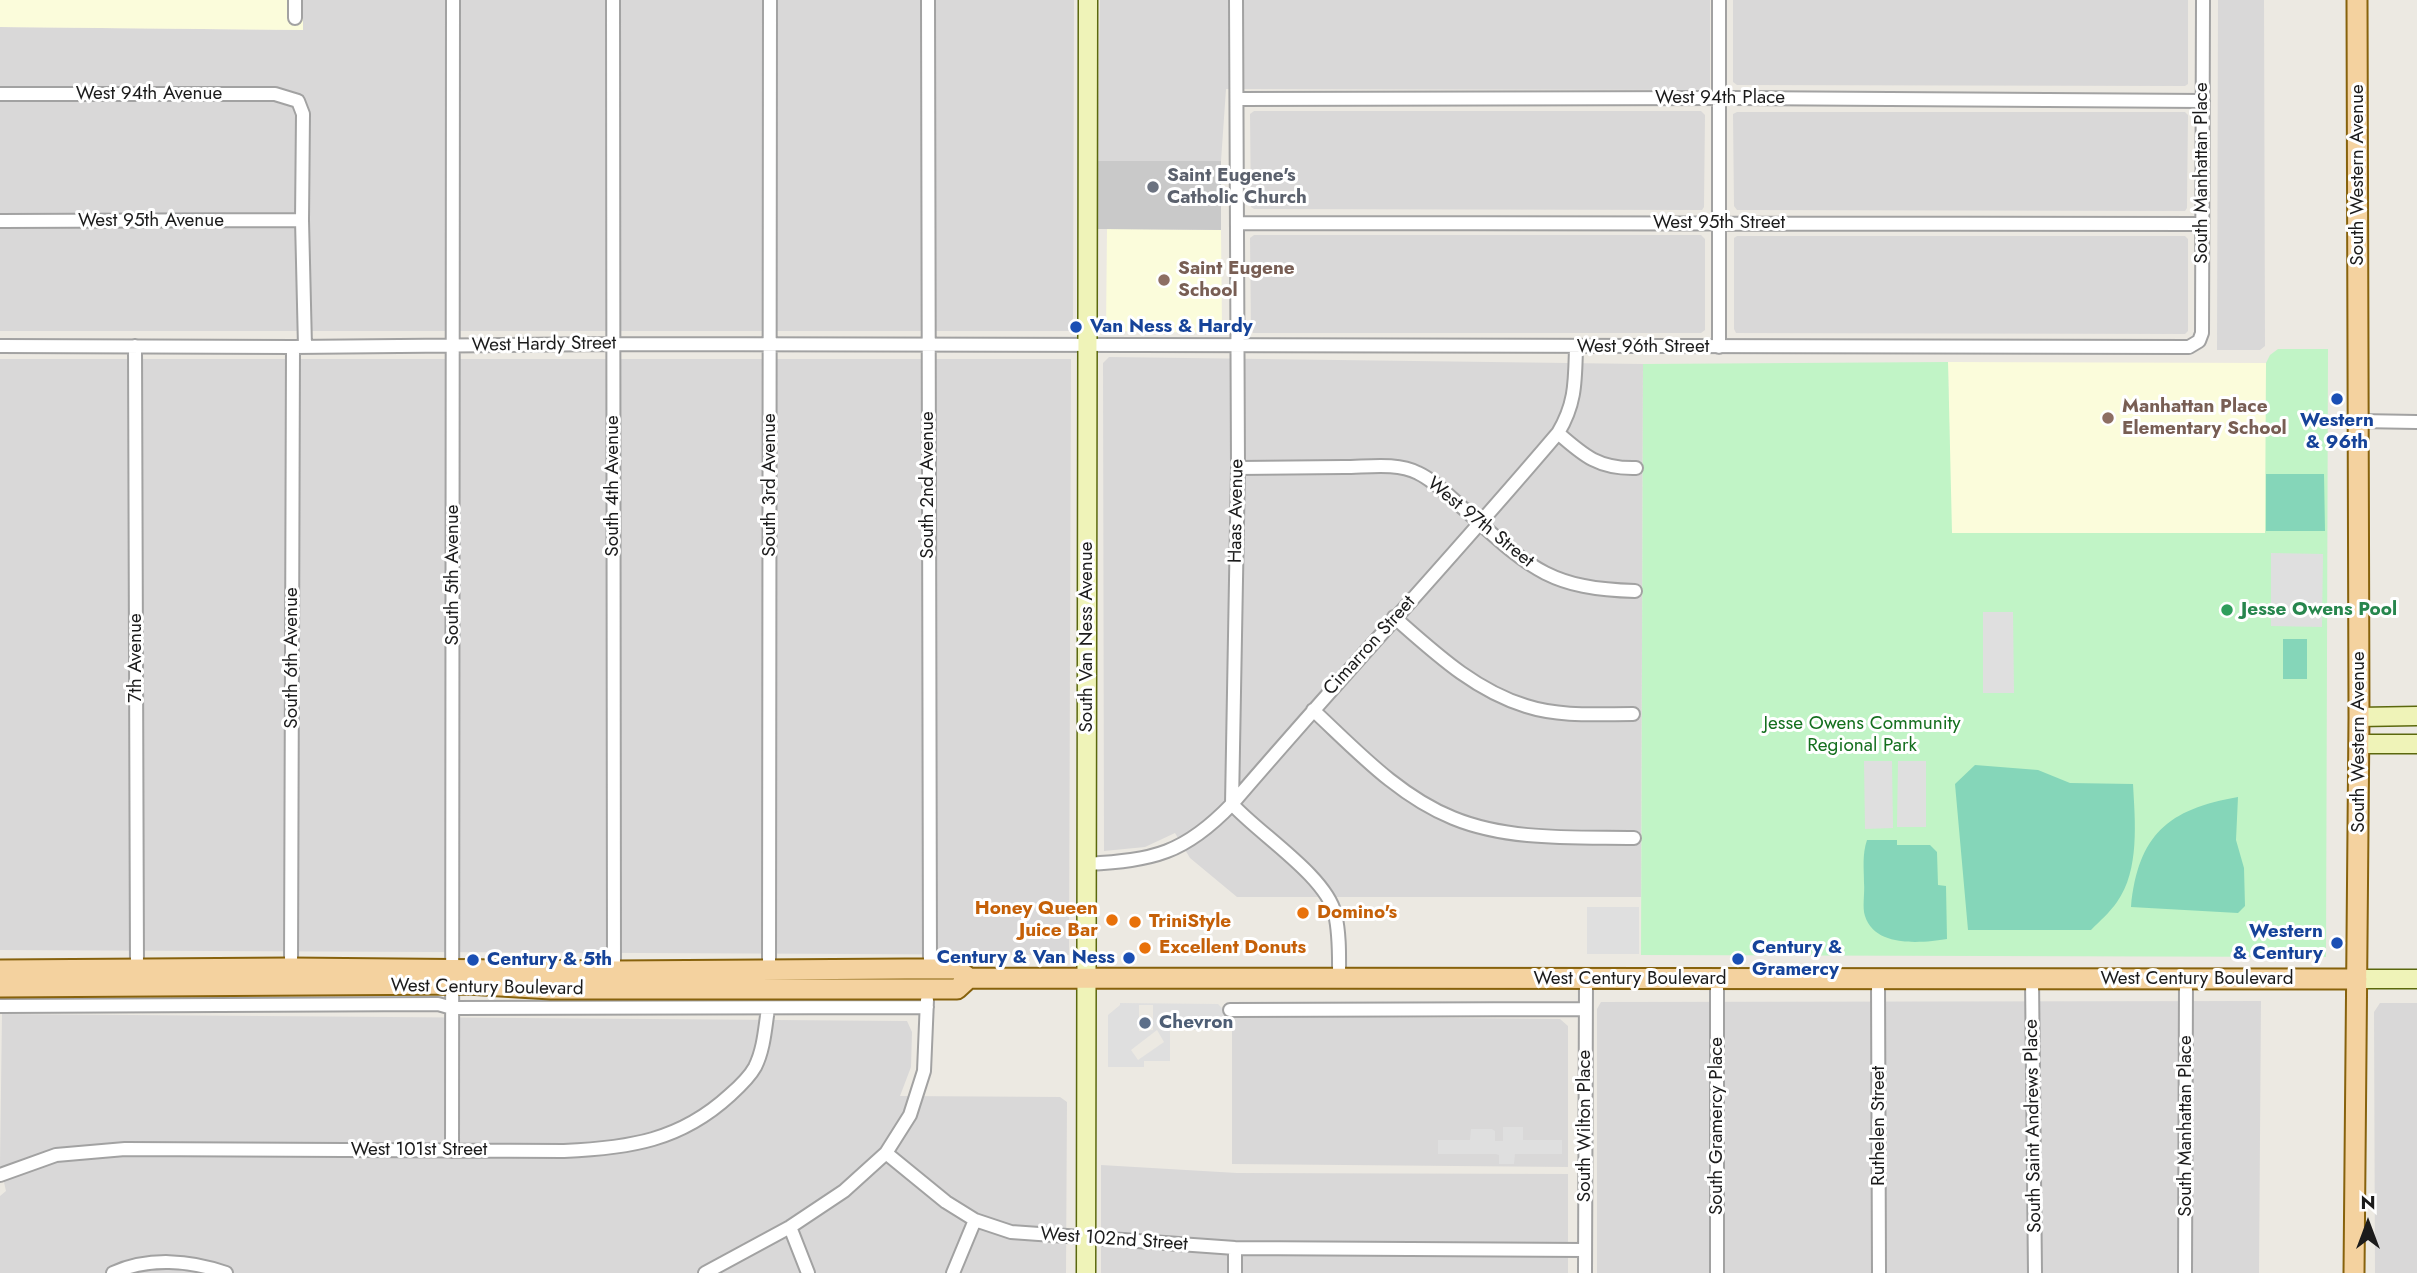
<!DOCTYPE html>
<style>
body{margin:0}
#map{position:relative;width:2417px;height:1273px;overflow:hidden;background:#ece9e2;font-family:Jost,sans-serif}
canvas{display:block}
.north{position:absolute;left:2333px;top:1189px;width:70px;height:70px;-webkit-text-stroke:5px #fff;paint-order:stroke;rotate:0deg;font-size:19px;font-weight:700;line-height:28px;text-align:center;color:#1b1b1b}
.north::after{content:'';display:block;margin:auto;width:24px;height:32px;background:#1b1b1b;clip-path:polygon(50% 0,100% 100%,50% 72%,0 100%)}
</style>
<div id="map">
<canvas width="2417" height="1273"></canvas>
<div class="north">N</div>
</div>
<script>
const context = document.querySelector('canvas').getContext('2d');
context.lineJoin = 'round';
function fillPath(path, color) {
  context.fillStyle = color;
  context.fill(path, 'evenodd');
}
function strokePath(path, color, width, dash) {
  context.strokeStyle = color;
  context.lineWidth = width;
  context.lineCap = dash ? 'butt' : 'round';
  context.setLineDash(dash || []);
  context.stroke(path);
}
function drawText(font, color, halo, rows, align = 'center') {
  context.font = font + ' Jost,sans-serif';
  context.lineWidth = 6;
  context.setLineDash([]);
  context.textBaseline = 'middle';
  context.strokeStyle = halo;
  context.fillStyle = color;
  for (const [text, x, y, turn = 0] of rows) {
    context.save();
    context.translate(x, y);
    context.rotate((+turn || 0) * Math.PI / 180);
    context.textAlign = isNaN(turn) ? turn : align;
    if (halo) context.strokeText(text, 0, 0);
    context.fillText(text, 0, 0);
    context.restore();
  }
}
const residential = new Path2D(`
 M303,0H1074L1073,331H0V27L303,30Z
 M1100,0H1710V90L1226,89L1221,161H1097Z
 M1733,0H2188V84L2185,86L1737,85L1733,82Z
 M2218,0H2264L2265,346L2260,350H2217Z
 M1254,111H1701L1705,115L1704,207L1702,210L1254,209L1251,207L1250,114Z
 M1737,112H2185L2188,115L2187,208L2185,211L1737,210L1734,206L1733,114Z
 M1254,235H1701L1705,239V330L1701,333H1253L1251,328L1250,238Z
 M1737,236H2185L2188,239V331L2185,334L1736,333L1734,329V238Z
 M1109,357L1643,364L1641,897H1237L1190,858L1175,833L1145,847L1104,851L1103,363Z
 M0,359H1071L1069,955L0,950Z
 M2261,1001L2259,1273H1597V1009L1601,1002Z
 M2380,1003H2417V1273H2375L2374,1012Z
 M2,1014L907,1021L912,1032L911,1067L900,1096L1060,1097L1067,1102L1066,1273H0V1196L6,1191L0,1165Z
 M1232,1016L1560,1019L1568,1026V1167L1232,1164Z
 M1101,1165L1237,1173L1568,1174V1273H1101Z`);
const education = new Path2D(`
 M0,0H303V30L0,27Z
 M1107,229L1221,230L1222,329L1219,333L1106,331Z
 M1948,362L2266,363V533H1951Z`);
const religious = new Path2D(`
 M1097,161H1221V230L1098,229Z`);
const park = new Path2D(`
 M2278,349H2328L2326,957L1641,955L1643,364L1948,362L1952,533H2265L2266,363L2270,355Z`);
const pitch = new Path2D(`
 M2266,474H2324L2325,531H2266Z
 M2283,639H2307V679H2283Z
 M1975,765L2038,770L2070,783L2133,784C2135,821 2140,870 2117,902C2110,912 2100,921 2091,930H1968L1955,784Z
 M2238,797L2236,840L2244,868L2245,906L2238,913L2131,907C2138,835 2168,809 2238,797Z
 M1867,840H1897V845H1930L1937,852L1938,885L1946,886L1947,939C1922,943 1875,948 1865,916C1862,907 1865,893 1864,883C1864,868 1862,855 1867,840Z`);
const parking = new Path2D(`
 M2271,553L2323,554L2322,627L2271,626Z
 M1983,612H2013L2014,693H1983Z
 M1864,761H1892L1893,828L1865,829Z
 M1898,761H1926V827H1897Z
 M1587,907H1639V954H1587Z
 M1120,1003L1218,1004L1224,1010V1030H1170V1061H1144V1067H1108V1015L1120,1005ZM1139,1005H1153V1030L1139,1031ZM1157,1030L1164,1042L1138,1060L1131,1050Z
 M1503,1127H1523V1140H1562V1154H1515L1514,1164H1499V1155L1496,1154H1438V1140H1470L1471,1129H1492L1495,1131V1141H1503Z`);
const street = new Path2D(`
 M613,0L614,971
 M928,0L930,969
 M1236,0L1238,468L1232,804C1259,834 1326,876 1335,914C1340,935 1339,958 1339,979
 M295,18V0
 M0,94H275L298,101L303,114L302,220L305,347
 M1238,99L1733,98L2203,101
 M0,221L302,220
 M1237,223L2202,224
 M0,346L293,347L612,344L2189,347L2199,341L2202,333L2203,0
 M135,346L137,969
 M1719,347V0
 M2359,421L2417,422
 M1558,433C1584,456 1599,469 1636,468
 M1238,468C1273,468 1309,467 1344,467C1367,467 1397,462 1418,473C1435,481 1450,497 1464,509C1527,565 1547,589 1635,591
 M1394,617C1435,653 1474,690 1526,706C1560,717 1598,714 1633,714
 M1313,710C1355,749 1398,796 1453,818C1509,841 1574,837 1634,838
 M1087,864C1154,860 1184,854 1232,804C1339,679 1451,559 1558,433C1576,403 1575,381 1576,347
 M291,968L293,347
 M769,971L770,0
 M1717,979V1273
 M1878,979L1879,1273
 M2032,979L2035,1273
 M0,1006L438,1004L452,1008L927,1007
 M1230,1010L1585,1009
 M452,1151L453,0
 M886,1153L946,1202L975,1220L1011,1232L1235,1248L1585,1250
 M0,1175L56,1155L125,1149L564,1151C629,1148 680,1141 730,1095C739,1087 749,1078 755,1067C764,1049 765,1028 768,1009
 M790,1227L808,1273
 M113,1273C148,1257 190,1260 226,1273
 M705,1273L790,1227L844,1191L886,1153L910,1115L924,1071L927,1000
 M953,1273L975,1220
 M1235,1273V1248
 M1585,1273L1586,979
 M2185,1273L2186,979`);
const secondary = new Path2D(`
 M2359,717L2417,716
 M2359,744H2417
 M2357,979H2417
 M1086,1273L1088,0`);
const primary = new Path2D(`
 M0,970L291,968L614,971L906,969H957L969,978L2357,979
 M0,987L467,984L551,989H957L969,978
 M2354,1273L2359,717L2357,0`);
const markers = [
 [1153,187,7,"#6b7280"],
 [1164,280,7,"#8d6e63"],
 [1076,327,7,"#1a4fb4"],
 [2337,399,7,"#1a4fb4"],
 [2108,418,7,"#8d6e63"],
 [2227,610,7,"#2e9e5b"],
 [1303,913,7,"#e8710a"],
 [1112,920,7,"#e8710a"],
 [1135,922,7,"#e8710a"],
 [2337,943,7,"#1a4fb4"],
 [1145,948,7,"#e8710a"],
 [1129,958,7,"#1a4fb4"],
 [1738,959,7,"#1a4fb4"],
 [473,960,7,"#1a4fb4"],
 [1145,1023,7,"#5c6f8a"]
];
const streetNames = [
 ["West 94th Avenue",149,94],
 ["West 94th Place",1720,98],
 ["South Manhattan Place",2202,173,-90],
 ["South Western Avenue",2358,175,-90],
 ["West 95th Avenue",151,221],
 ["West 95th Street",1719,223],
 ["West Hardy Street",544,345,-1],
 ["West 96th Street",1643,347],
 ["South 3rd Avenue",770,485,-90],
 ["South 2nd Avenue",928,485,-90],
 ["South 4th Avenue",613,486,-90],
 ["Haas Avenue",1237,511,-89],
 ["West 97th Street",1480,523,39],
 ["South 5th Avenue",453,575,-90],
 ["South Van Ness Avenue",1087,637,-90],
 ["Cimarron Street",1370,646,-48],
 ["7th Avenue",136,658,-90],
 ["South 6th Avenue",292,658,-90],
 ["South Western Avenue",2359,742,-90],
 ["West Century Boulevard",1630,979],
 ["West Century Boulevard",2197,979],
 ["West Century Boulevard",487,988,1],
 ["South Wilton Place",1585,1126,-90],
 ["South Gramercy Place",1717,1126,-90],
 ["Ruthelen Street",1879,1126,-90],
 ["South Saint Andrews Place",2034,1126,-91],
 ["South Manhattan Place",2186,1126,-90],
 ["West 101st Street",419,1150],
 ["West 102nd Street",1114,1240,4]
];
const worshipNames = [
 ["Saint Eugene's",1167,176],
 ["Catholic Church",1167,198]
];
const educationNames = [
 ["Saint Eugene",1178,269],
 ["School",1178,291],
 ["Manhattan Place",2122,407],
 ["Elementary School",2122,429]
];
const transitNames = [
 ["Van Ness & Hardy",1090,327],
 ["Western",2337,421,"center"],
 ["& 96th",2337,443,"center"],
 ["Western",2323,932,"right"],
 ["& Century",2323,954,"right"],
 ["Century &",1752,948],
 ["Gramercy",1752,970],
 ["Century & Van Ness",1115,958,"right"],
 ["Century & 5th",487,960]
];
const leisureNames = [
 ["Jesse Owens Pool",2241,610]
];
const parkNames = [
 ["Jesse Owens Community",1862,724],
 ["Regional Park",1862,746]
];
const foodNames = [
 ["Honey Queen",1098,909,"right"],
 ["Juice Bar",1098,931,"right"],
 ["Domino's",1317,913],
 ["TriniStyle",1149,922],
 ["Excellent Donuts",1159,948]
];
const serviceNames = [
 ["Chevron",1159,1023]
];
fillPath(residential, '#d9d8d8');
fillPath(education, '#fbfcdb');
fillPath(religious, '#c9c9c9');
fillPath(park, '#c1f4c6');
fillPath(pitch, '#85d6b9');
fillPath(parking, '#dfdfdf');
strokePath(street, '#a2a2a2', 16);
strokePath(secondary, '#5b680d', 21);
strokePath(primary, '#87620c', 23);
strokePath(street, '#fff', 12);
strokePath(secondary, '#eff3b8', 18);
strokePath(primary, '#f4d29f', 19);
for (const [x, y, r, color] of markers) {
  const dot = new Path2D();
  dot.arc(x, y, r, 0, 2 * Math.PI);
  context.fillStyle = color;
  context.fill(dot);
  strokePath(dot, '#fff', 2.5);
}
drawText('19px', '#1b1b1b', '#fff', streetNames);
drawText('bold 19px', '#5b616d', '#fff', worshipNames, 'left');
drawText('bold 19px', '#785e54', '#fff', educationNames, 'left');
drawText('bold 19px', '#164399', '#fff', transitNames, 'left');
drawText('bold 19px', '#27864d', '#fff', leisureNames, 'left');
drawText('19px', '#146f1e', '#fff', parkNames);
drawText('bold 19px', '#c56008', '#fff', foodNames, 'left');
drawText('bold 19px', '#4e5e75', '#fff', serviceNames, 'left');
</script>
